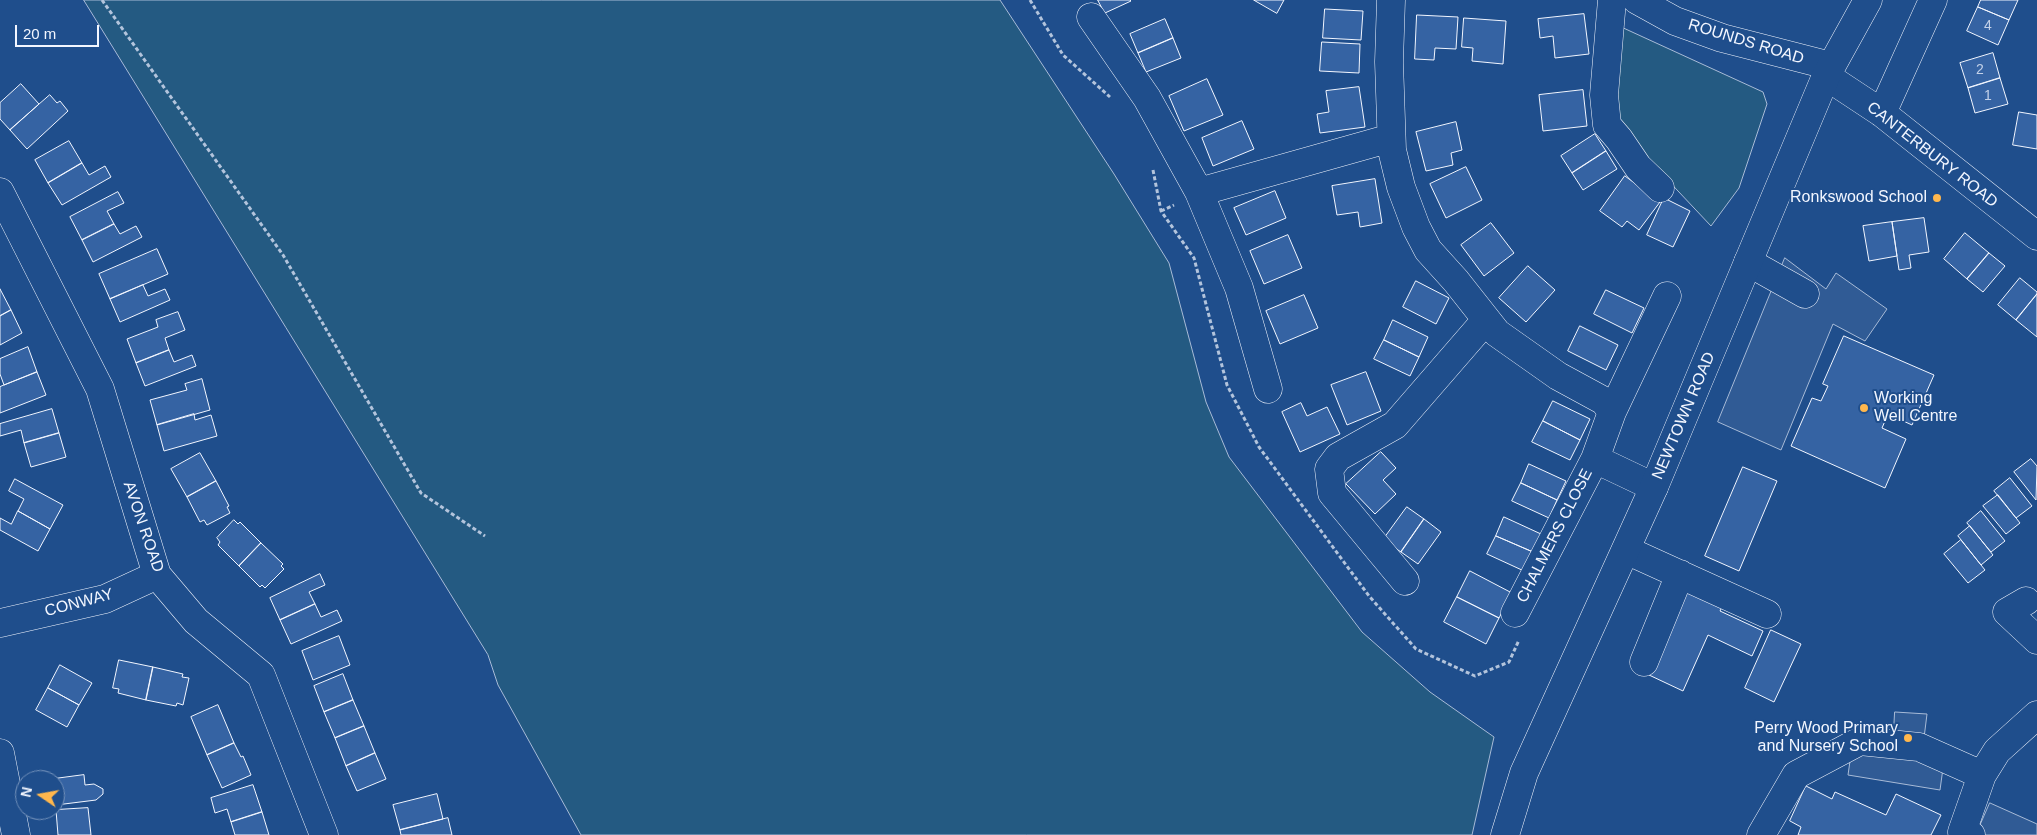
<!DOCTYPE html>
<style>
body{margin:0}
#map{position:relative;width:2037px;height:835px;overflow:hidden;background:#1f4e8c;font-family:Helvetica,sans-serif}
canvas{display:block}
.north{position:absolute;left:15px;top:770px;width:50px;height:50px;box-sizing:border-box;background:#1f4e8c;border:1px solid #7391ba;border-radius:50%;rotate:282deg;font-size:14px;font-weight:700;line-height:20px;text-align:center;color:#f2f6ff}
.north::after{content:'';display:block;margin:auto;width:18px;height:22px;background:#ffb74d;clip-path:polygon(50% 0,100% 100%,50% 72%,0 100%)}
.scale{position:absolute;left:15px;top:25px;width:84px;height:22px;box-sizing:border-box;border:2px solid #f2f6ff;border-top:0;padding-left:6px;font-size:15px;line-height:18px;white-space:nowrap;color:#f2f6ff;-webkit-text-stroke:4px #1f4e8c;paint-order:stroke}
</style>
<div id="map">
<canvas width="2037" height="835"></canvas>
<div class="north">N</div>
<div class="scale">20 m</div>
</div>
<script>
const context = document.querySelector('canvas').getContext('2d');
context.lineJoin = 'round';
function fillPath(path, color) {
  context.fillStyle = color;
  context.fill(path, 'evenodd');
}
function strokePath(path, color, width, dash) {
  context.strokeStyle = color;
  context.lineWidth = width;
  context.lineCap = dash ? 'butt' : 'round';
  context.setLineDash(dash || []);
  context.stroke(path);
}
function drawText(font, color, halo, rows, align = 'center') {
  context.font = font + ' Helvetica,sans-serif';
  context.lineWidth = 4;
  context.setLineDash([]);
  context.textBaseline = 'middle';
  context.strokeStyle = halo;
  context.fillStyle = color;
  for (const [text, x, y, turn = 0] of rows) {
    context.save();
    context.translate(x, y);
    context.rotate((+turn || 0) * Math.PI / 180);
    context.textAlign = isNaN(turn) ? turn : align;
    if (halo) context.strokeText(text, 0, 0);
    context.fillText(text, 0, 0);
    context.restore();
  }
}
const green = new Path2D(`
 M84,0H1000L1114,174L1169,263L1206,402L1229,457L1362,632L1430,692L1494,737L1472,835H581L498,685L488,655Z
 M1619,26L1763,92L1767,104L1739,188L1711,226L1612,121Z`);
const parking = new Path2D(`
 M1785,258L1826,289L1836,273L1887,309L1865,341L1833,324L1781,450L1718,422Z
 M1895,712L1927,714L1924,738L1943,768L1940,790L1848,775L1854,733L1893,734Z
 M1990,803L2037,824V835H1976Z`);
const building = new Path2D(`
 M1098,0H1130L1131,1L1105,13Z
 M1254,0H1284L1277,13Z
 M1981,0H2018L2009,20L1978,7Z
 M1978,7L2009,20L1998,45L1967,31Z
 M1325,9L1363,11L1361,40L1323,38Z
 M1584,14L1589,54L1555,58L1553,36L1540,38L1538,19Z
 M1417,15L1458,17L1456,49L1435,48L1434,60L1415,59Z
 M1464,18L1506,21L1503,64L1472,61L1473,48L1462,47Z
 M1165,19L1173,38L1138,53L1130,34Z
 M1173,38L1181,58L1146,72L1138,53Z
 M1322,42L1360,44L1359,73L1320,71Z
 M1993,53L2000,78L1968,88L1960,63Z
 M2000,78L2008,104L1975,113L1968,88Z
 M1207,79L1223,115L1184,131L1169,96Z
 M21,84L39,104L10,130L0,119V103Z
 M1359,87L1365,127L1320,133L1317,114L1329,112L1326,91Z
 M1583,90L1587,126L1543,131L1539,95Z
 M50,95L57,103L60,101L68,111L27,149L10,130Z
 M2019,112L2037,115V149L2013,145Z
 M1242,121L1254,149L1213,166L1202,138Z
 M1456,122L1462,150L1451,153L1453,165L1426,171L1416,132Z
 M1595,134L1606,151L1572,173L1561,156Z
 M69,141L82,163L48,183L35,160Z
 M1606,151L1617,169L1583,190L1572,173Z
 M82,163L89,175L105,166L111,177L62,205L48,183Z
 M1466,167L1482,200L1446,218L1430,184Z
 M1625,176L1660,202L1639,230L1627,221L1622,227L1600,211Z
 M1375,179L1382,223L1360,227L1358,212L1337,215L1332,186Z
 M1275,191L1286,218L1246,235L1234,208Z
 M118,192L124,203L107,211L114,224L82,240L70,217Z
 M1664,198L1690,211L1673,247L1647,235Z
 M1924,218L1929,252L1909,255L1911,268L1899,270L1892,222Z
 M1892,222L1897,256L1869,261L1863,226Z
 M1491,223L1514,253L1484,276L1461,245Z
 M114,224L120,234L136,226L142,237L93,262L82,240Z
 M1965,233L1989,253L1967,279L1944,259Z
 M1288,235L1302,268L1264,284L1250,251Z
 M157,249L168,274L110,299L99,274Z
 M1989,253L2005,266L1983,292L1967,279Z
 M1528,266L1555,290L1526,322L1499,298Z
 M2020,278L2037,292V294L2016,320L1998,305Z
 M1416,281L1449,298L1436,324L1403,307Z
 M143,285L148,296L165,289L170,300L120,322L110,299Z
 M0,289L11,310L0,316Z
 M1606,290L1644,308L1632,333L1594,314Z
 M2037,294V337L2016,320Z
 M1304,295L1318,328L1280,344L1266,311Z
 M11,310L22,333L0,345V316Z
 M178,312L185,330L165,338L169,350L136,363L127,339L158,327L156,320Z
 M1393,320L1428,337L1419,357L1384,340Z
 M1580,326L1618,345L1606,370L1568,351Z
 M1844,336L1934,375L1912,425L1888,414L1882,428L1906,439L1885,488L1791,446L1812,398L1821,401L1828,386L1823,384Z
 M1384,340L1419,357L1410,376L1374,359Z
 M28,347L37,372L4,385L0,374V359Z
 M169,350L174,362L192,355L196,366L145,386L136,363Z
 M37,372L46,395L0,413V387Z
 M1366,372L1381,411L1347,425L1331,385Z
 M202,379L210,410L157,425L150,400L187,390L185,384Z
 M1553,401L1590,419L1580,440L1543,421Z
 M1301,403L1307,416L1327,407L1340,434L1300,452L1282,412Z
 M52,409L59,433L24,443L21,430L0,436V424Z
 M194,414L195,420L211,415L217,436L164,451L157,425Z
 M1543,421L1580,440L1570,460L1532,442Z
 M59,433L66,457L31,467L24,443Z
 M1381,452L1396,468L1383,480L1396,494L1375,514L1346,484Z
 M200,453L216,481L187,497L171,469Z
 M2031,459L2037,466L2036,500L2014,472Z
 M1529,464L1566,481L1557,500L1521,483Z
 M1743,467L1777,481L1739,571L1705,556Z
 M2010,478L2032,506L2016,518L1994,491Z
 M15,479L63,505L50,529L18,511L24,499L9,491Z
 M216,481L229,506L227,507L230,513L207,525L204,520L200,522L187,497Z
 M1521,483L1557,500L1549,518L1512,501Z
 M1998,495L2020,523L2006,534L1983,506Z
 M1407,507L1424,519L1401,552L1383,540Z
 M18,511L50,529L38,551L0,530V518L11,524Z
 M1981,511L2005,541L1991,552L1967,523Z
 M1504,517L1541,534L1533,552L1496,536Z
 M1424,519L1441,532L1418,564L1401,552Z
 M234,520L238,524L240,522L261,543L239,566L218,545L220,542L217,538Z
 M1970,526L1993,555L1981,565L1958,536Z
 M1496,536L1533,552L1524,571L1487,554Z
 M1961,540L1985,570L1968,583L1944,554Z
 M261,543L283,564L281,566L284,569L265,588L262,585L260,587L239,566Z
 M1470,571L1512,593L1499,618L1457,597Z
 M320,574L325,585L309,592L315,604L280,620L270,598Z
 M1689,589L1723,605L1720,611L1763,631L1752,656L1708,635L1683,691L1649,675Z
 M1457,597L1499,618L1486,644L1444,622Z
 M315,604L321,617L337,610L342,621L291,644L280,620Z
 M1771,630L1801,644L1774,702L1745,688Z
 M339,636L350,665L313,680L302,651Z
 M119,660L153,667L146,700L118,693L119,689L113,688Z
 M60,665L92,683L79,705L48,688Z
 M153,667L183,674L182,677L189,678L183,705L177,703L176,706L146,700Z
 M343,674L353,700L324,712L314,686Z
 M48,688L79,705L67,727L36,710Z
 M353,700L364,726L335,738L324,712Z
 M218,705L234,743L207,755L191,717Z
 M364,726L375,753L346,766L335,738Z
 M234,743L241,757L243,756L251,775L222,788L207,755Z
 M375,753L386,779L357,791L346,766Z
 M84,775L85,785L94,784L103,789V794L96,800L56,805L54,779Z
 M253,785L262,812L231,822L227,809L215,813L211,798Z
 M1806,786L1832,799L1835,792L1886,815L1896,794L1941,815L1931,835H1798L1801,827L1790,821Z
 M437,794L443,819L400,830L393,805Z
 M88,808L91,835H58L56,810Z
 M262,812L269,835H235L231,822Z
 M448,818L452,835H401L400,830Z`);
const path = new Path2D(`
 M102,0L283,255L421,493L485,536
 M1030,0L1063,55L1110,97
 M1153,170L1161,211L1194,258L1227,385L1259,447L1369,596L1416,649L1475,676L1509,662L1519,640
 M1161,211L1174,205`);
const minor = new Path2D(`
 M1391,0L1389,62L1392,150L1401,187L1416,227L1428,250L1456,281L1497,333L1558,376L1604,401L1612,412L1595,459L1654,487
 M1612,0L1604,95L1607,125L1619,139L1638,167L1660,188
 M1637,0L1675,21L1722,38L1831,66
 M1091,17L1147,98L1199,192
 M1826,76L1882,113L2037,236
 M1882,113L1933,0
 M0,192L100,389L157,575L196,621L261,675L324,835
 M1748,262L1805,294
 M1268,389L1239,288L1199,192L1391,138
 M1612,412L1667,296
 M1626,550L1767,614
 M1405,581L1332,493L1329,469L1338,457L1395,425L1486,320
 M2026,601L2007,612L2037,640
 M1515,613L1595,459
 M0,623L105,599L157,575
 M1644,662L1680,574
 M0,753L16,835
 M1761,835L1796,775L1860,741L1919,747L1982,775
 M1971,835L1962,832L1982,775L1997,751L2037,715`);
const major = new Path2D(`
 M1505,835L1524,773L1654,487L1826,76L1868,0`);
const markers = [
 [1937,198,5,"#ffb74d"],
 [1864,408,5,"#ffb74d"],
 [1908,738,5,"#ffb74d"]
];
const numberNames = [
 ["4",1988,26],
 ["2",1980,70],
 ["1",1988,96]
];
const streetNames = [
 ["ROUNDS ROAD",1746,42,17],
 ["CANTERBURY ROAD",1932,155,38],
 ["NEWTOWN ROAD",1684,416,-67],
 ["AVON ROAD",143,527,71],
 ["CHALMERS CLOSE",1555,536,-63],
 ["CONWAY",79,603,-15]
];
const poiNames = [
 ["Ronkswood School",1927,198],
 ["Working",1874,399,"left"],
 ["Well Centre",1874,417,"left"],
 ["Perry Wood Primary",1898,729],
 ["and Nursery School",1898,747]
];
fillPath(green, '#245a82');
strokePath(green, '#a8bbd7', 1);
fillPath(parking, '#305b95');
strokePath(parking, '#a8bbd7', 1);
fillPath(building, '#3563a3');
strokePath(building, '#f2f6ff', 1);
strokePath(minor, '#f2f6ff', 29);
strokePath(major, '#f2f6ff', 29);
strokePath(path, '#b3c4dc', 3, [4, 2.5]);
strokePath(minor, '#1f4e8c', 28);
strokePath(major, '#1f4e8c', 28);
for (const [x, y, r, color] of markers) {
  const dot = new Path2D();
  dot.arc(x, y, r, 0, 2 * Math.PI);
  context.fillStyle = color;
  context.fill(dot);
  strokePath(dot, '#1f4e8c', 2);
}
drawText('14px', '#c3d1e8', null, numberNames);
drawText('16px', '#f2f6ff', '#1f4e8c', streetNames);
drawText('16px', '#f2f6ff', '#1f4e8c', poiNames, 'right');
</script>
